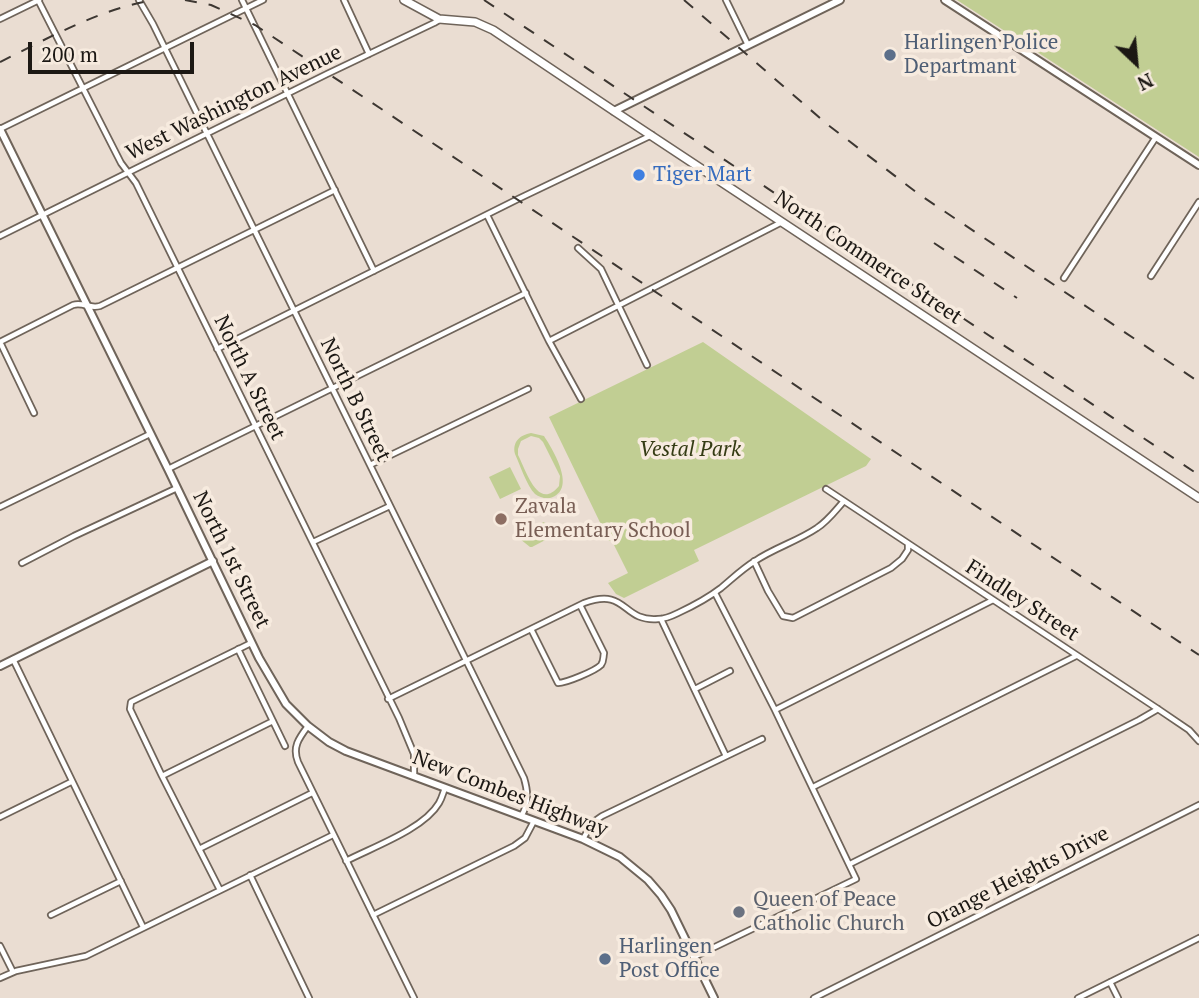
<!DOCTYPE html>
<style>
body{margin:0}
#map{position:relative;width:1199px;height:998px;overflow:hidden;background:#eaddd2;font-family:"PT Serif",serif}
canvas{display:block}
.north{position:absolute;left:1101px;top:28px;width:70px;height:70px;-webkit-text-stroke:5px #f7ebdf;paint-order:stroke;rotate:154deg;font-size:19px;font-weight:700;line-height:28px;text-align:center;color:#1c1814}
.north::after{content:'';display:block;margin:auto;width:24px;height:32px;background:#1c1814;clip-path:polygon(50% 0,100% 100%,50% 72%,0 100%)}
.scale{position:absolute;left:28px;top:42px;width:166px;height:32px;box-sizing:border-box;border:4px solid #1c1814;border-top:0;padding-left:9px;font-size:21px;line-height:24px;white-space:nowrap;color:#1c1814;-webkit-text-stroke:5px #f7ebdf;paint-order:stroke}
</style>
<div id="map">
<canvas width="1199" height="998"></canvas>
<div class="north">N</div>
<div class="scale">200 m</div>
</div>
<script>
const context = document.querySelector('canvas').getContext('2d');
context.lineJoin = 'round';
function fillPath(path, color) {
  context.fillStyle = color;
  context.fill(path, 'evenodd');
}
function strokePath(path, color, width, dash) {
  context.strokeStyle = color;
  context.lineWidth = width;
  context.lineCap = dash ? 'butt' : 'round';
  context.setLineDash(dash || []);
  context.stroke(path);
}
function drawText(font, color, halo, rows, align = 'center') {
  context.font = font + ' "PT Serif",serif';
  context.lineWidth = 7;
  context.setLineDash([]);
  context.textBaseline = 'middle';
  context.strokeStyle = halo;
  context.fillStyle = color;
  for (const [text, x, y, turn = 0] of rows) {
    context.save();
    context.translate(x, y);
    context.rotate((+turn || 0) * Math.PI / 180);
    context.textAlign = isNaN(turn) ? turn : align;
    if (halo) context.strokeText(text, 0, 0);
    context.fillText(text, 0, 0);
    context.restore();
  }
}
const green = new Path2D(`
 M957,0H1199V157Z
 M703,342L871,459L866,466L694,550L699,561L624,598L616,594L608,583L628,573L612,541H609L549,417Z
 M531,433L544,436C553,450 578,490 550,498C545,499 539,497 535,494C527,486 520,465 515,454C512,442 520,435 531,433ZM531,436L539,438L543,442L560,476L559,486C538,512 526,470 518,455V449L521,441Z
 M510,467L521,489L500,499L489,477Z
 M544,522L553,536L532,547H530L520,539L518,534Z`);
const minor = new Path2D(`
 M38,0L121,163L136,183L399,718L414,754V776
 M139,0L153,24L524,778C528,791 529,805 521,816
 M242,0L374,271
 M344,0L369,54
 M726,0L748,45
 M0,19L39,0
 M0,129L263,0
 M487,215L549,341L581,399
 M0,236L327,74L434,23L439,20
 M578,248L601,269L647,365
 M1151,276L1199,202
 M1064,278L1156,137
 M549,341L782,222
 M0,342L73,305C83,302 90,309 100,306L335,190
 M0,342L34,413
 M217,349L518,199L652,135
 M370,465L528,389
 M168,469L526,293
 M826,489L1158,709L1189,730L1199,741
 M0,507L150,434
 M313,542L390,506
 M754,561L768,591L783,616L793,618L891,568L902,559L908,550V545
 M22,563L74,536L177,488
 M661,619L726,756
 M531,629L558,683C566,683 595,671 601,665C604,661 603,658 604,653L580,605
 M238,649L285,746
 M13,659L143,927
 M695,689L730,671
 M388,699L584,603C628,587 621,622 658,619C666,619 672,616 678,613C693,606 708,598 721,588C732,579 742,569 755,561C774,548 798,541 817,528C828,521 835,511 844,501
 M775,710L993,600
 M308,726C299,738 292,747 298,762L414,998
 M162,776L273,721
 M813,787L1076,656
 M0,817L71,782
 M583,839L592,823L602,816L762,739
 M199,849L312,793
 M346,861C373,847 424,829 439,803C442,798 443,793 445,788
 M850,864L1139,720L1158,709
 M250,875L309,998
 M220,890L162,776L130,709L131,702L135,700L251,643
 M51,915L121,881
 M373,915L514,846L525,838L534,821
 M0,946L13,972
 M694,957L856,879L775,710L715,593
 M0,978L16,971L86,956L333,835
 M1110,982L1118,998
 M814,998L1199,805
 M1078,998L1199,938`);
const tertiary = new Path2D(`
 M945,0L1199,165
 M614,111L840,0
 M0,129L168,469L259,658L286,704L308,726L329,742L346,751L583,839L620,857L648,880L661,895L671,910L714,998
 M0,666L213,561`);
const secondary = new Path2D(`
 M404,0L439,19L475,22L493,30L614,111L1199,498`);
const rail = new Path2D(`
 M185,0L211,5L255,25C570,234 884,445 1199,655
 M484,0L1199,475
 M684,0L828,125L920,195L1199,382
 M0,62C49,38 99,9 154,0
 M934,243L1017,298`);
const markers = [
 [890,55,7,"#5c6f8a"],
 [639,175,7,"#3f7fe0"],
 [501,519,7,"#8d6e63"],
 [739,912,7,"#6b7280"],
 [605,959,7,"#5c6f8a"]
];
const serviceNames = [
 ["Harlingen Police",904,43],
 ["Departmant",904,67],
 ["Harlingen",619,947],
 ["Post Office",619,971]
];
const streetNames = [
 ["West Washington Avenue",234,103,-26],
 ["North Commerce Street",868,258,34],
 ["North A Street",249,378,64],
 ["North B Street",355,400,64],
 ["North 1st Street",231,560,64],
 ["Findley Street",1022,601,33],
 ["New Combes Highway",510,794,21],
 ["Orange Heights Drive",1018,878,-27]
];
const shopNames = [
 ["Tiger Mart",653,175]
];
const parkNames = [
 ["Vestal Park",690,450]
];
const educationNames = [
 ["Zavala",515,507],
 ["Elementary School",515,531]
];
const worshipNames = [
 ["Queen of Peace",753,900],
 ["Catholic Church",753,924]
];
fillPath(green, '#c1ce93');
strokePath(minor, '#6f645a', 8);
strokePath(tertiary, '#6f645a', 10);
strokePath(secondary, '#6f645a', 10);
strokePath(minor, '#fff', 4.5);
strokePath(tertiary, '#fff', 6);
strokePath(secondary, '#fff', 7);
strokePath(rail, '#3d3732', 2, [12, 12]);
for (const [x, y, r, color] of markers) {
  const dot = new Path2D();
  dot.arc(x, y, r, 0, 2 * Math.PI);
  context.fillStyle = color;
  context.fill(dot);
  strokePath(dot, '#f7ebdf', 2.5);
}
drawText('21px', '#4e5e75', '#f7ebdf', serviceNames, 'left');
drawText('21px', '#1c1814', '#f7ebdf', streetNames);
drawText('21px', '#366cbe', '#f7ebdf', shopNames, 'left');
drawText('italic 21px', '#353c14', '#f7ebdf', parkNames);
drawText('21px', '#785e54', '#f7ebdf', educationNames, 'left');
drawText('21px', '#5b616d', '#f7ebdf', worshipNames, 'left');
</script>
